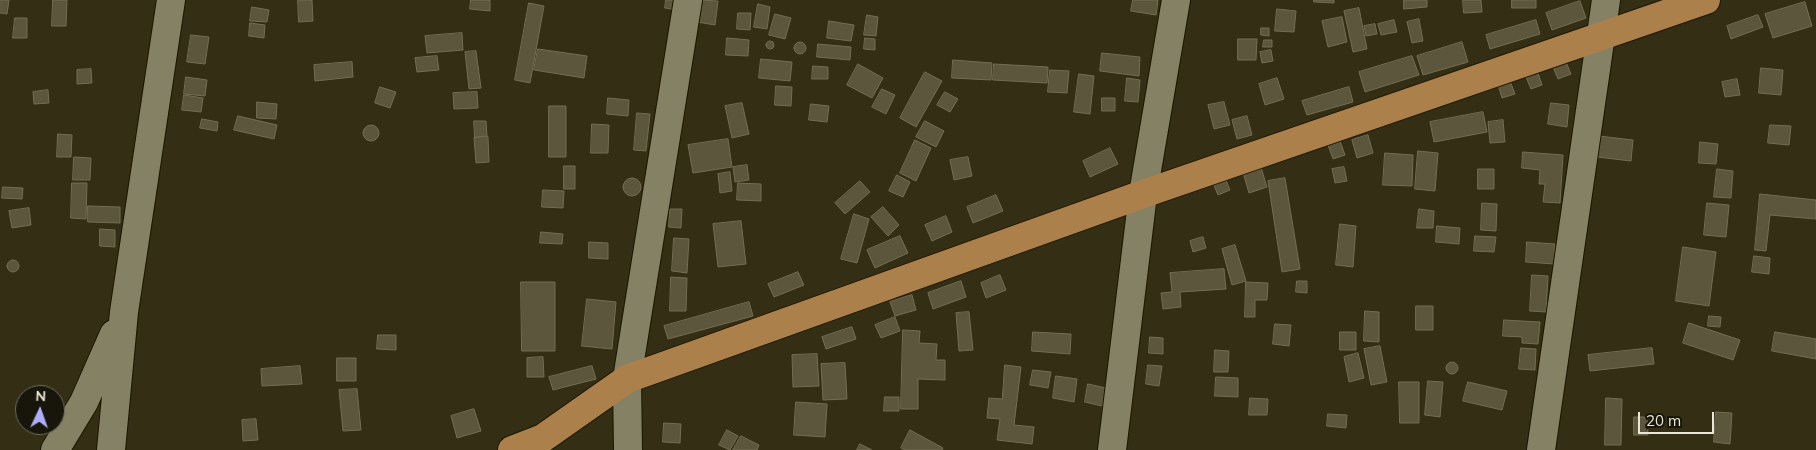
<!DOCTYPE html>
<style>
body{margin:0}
#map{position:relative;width:1816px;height:450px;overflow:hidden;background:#332e14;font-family:Mulish,sans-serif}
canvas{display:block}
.north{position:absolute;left:15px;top:385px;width:50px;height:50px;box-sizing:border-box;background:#18160b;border:1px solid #6c6a5d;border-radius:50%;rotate:3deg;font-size:14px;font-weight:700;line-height:20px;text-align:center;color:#e9e7d7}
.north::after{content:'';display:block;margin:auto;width:18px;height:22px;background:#adaffb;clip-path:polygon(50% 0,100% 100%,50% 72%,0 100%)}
.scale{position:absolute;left:1638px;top:412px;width:76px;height:22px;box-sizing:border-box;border:2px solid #e9e7d7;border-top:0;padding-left:6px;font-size:15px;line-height:18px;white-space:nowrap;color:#e9e7d7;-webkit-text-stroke:4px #18160b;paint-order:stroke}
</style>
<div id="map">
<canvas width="1816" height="450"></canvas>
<div class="north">N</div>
<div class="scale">20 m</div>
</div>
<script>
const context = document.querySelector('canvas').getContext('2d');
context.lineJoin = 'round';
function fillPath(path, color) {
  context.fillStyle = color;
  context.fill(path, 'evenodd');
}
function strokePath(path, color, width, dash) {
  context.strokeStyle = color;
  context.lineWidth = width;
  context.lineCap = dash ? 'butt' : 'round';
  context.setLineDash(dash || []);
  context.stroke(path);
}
const building = new Path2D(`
 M0,0H9L7,14L0,13Z
 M53,0H67L66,26H52Z
 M298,0H312L313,21L299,22Z
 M471,0H490V11L470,9Z
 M666,0H685L684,11L665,8Z
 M700,0L718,1L715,25L697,22Z
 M1133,0H1158L1156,15L1131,11Z
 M1314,0H1334V3L1314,2Z
 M1404,0H1427V7L1404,9Z
 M1463,0H1481L1482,12L1464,13Z
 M1512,0H1536V8H1512Z
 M1580,1L1586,18L1552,30L1546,13Z
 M1805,2L1812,26L1773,38L1765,14Z
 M529,3L544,6L530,83L515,80Z
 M758,4L770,7L767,29L754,27Z
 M252,7L269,10L267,22L250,21Z
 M1359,8L1367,49L1353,52L1344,11Z
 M1277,9L1296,11L1294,32L1275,31Z
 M738,13H751L750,30L737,29Z
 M775,14L791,18L785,39L769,35Z
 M867,15L878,17L876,36L864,35Z
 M1758,15L1763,27L1731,39L1727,26Z
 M1342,17L1347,42L1328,47L1322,21Z
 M15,18H27V38H13Z
 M1419,19L1423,41L1412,43L1407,22Z
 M1394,20L1397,32L1381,35L1378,24Z
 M1536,20L1540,34L1490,49L1486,35Z
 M829,21L854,25L851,41L827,38Z
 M250,23L265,25L264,38L249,36Z
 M1375,24L1377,34L1366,36L1364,26Z
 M1261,28H1269V36L1261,35Z
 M462,33L463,50L427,53L425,36Z
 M191,35L209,37L205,64L187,62Z
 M727,38L749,40L748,56L726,55Z
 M865,38L875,39V50L864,49Z
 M1238,39H1257L1256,60H1238Z
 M1264,40H1272V47H1263Z
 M766 45a4 4 0 1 1 8 0a4 4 0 1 1-8 0Z
 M794 48a6 6 0 1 1 12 0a6 6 0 1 1-12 0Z
 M1462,42L1468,62L1423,75L1417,56Z
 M818,44L851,47L850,60L817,57Z
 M538,49L587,56L584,78L534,70Z
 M1271,50L1273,61L1262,63L1260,52Z
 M476,51L481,88L469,89L465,52Z
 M1102,53L1140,57L1139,76L1100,71Z
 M437,56L439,70L417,72L415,58Z
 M1412,56L1419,75L1365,92L1359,72Z
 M761,59L792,62L790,81L759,78Z
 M953,60L992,63L991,80L952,78Z
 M352,62L353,77L315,81L314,65Z
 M1566,62L1571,74L1558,79L1553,67Z
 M858,64L883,78L872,98L847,85Z
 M994,64L1048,67L1047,83L993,80Z
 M813,66L828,67V79H812Z
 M1761,68L1783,70L1781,95L1759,93Z
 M91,69L92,83L77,84V70Z
 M1050,70L1069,71L1067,93L1048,92Z
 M925,72L942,81L916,127L900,118Z
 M1538,73L1542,85L1531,89L1526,77Z
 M1079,74L1094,76L1090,114L1074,112Z
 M186,77L207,80L205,96L184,94Z
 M1127,78L1140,80L1138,102L1125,101Z
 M1277,78L1284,99L1265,105L1259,84Z
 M1737,79L1740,95L1725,97L1722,82Z
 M1510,81L1515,94L1502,98L1498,85Z
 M776,86L792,87L791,106L775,105Z
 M380,87L396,92L390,108L375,103Z
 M1349,87L1353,102L1307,115L1302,101Z
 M882,89L895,95L886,114L872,107Z
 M48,90L49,103L34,104L33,92Z
 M477,92L478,108L454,109L453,93Z
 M945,92L958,99L950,112L937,105Z
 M184,95L203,98L201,112L182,110Z
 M608,98L629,100L628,116L607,114Z
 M1102,98H1115V111H1102Z
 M257,102L277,104L276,119L257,118Z
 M1224,102L1230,125L1214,129L1208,105Z
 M742,103L749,134L732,138L725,106Z
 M1551,103L1569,105L1567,127L1548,124Z
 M811,104L829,106L827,122L809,120Z
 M549,106H566V157H549Z
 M1483,112L1487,132L1434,142L1430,122Z
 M637,113L650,114L646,151L634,150Z
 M238,116L277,125L274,139L234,130Z
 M1247,116L1252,135L1237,139L1232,120Z
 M202,119L218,122L217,131L200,128Z
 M1503,120L1505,142L1490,143L1488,122Z
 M474,121H486L487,136L475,137Z
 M925,121L944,131L936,147L916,137Z
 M592,124L609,125L608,153H591Z
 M1770,125L1791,126L1789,145L1768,143Z
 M363 133a8 8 0 1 1 16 0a8 8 0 1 1-16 0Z
 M58,134L72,135L71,157H57Z
 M1368,135L1373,153L1357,158L1352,140Z
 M1599,136L1633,140L1631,161L1597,157Z
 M488,137L489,162L476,163L474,138Z
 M728,139L732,167L693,173L688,145Z
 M915,140L931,148L916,181L900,173Z
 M1340,141L1345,155L1333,159L1328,145Z
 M1700,142L1718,144L1716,164L1699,163Z
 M1110,148L1118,164L1090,177L1083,161Z
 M1418,151L1438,153L1435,191L1415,189Z
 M1523,152L1563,155L1560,203L1543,202L1545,184H1539L1540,170L1522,168Z
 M1385,153L1413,155L1412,186L1383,185Z
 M74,157L91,158L90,180H73Z
 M968,157L972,176L954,180L950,160Z
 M1260,164L1267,187L1249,193L1242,169Z
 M747,165L749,180L735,182L733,167Z
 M564,166H575V189H564Z
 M1344,167L1347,181L1335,183L1332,169Z
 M1478,169H1494V189H1478Z
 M1717,169L1733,171L1731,198L1714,197Z
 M730,172L732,191L720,193L718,174Z
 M897,175L910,182L903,197L889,191Z
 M1225,178L1230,190L1218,195L1213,183Z
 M1285,178L1300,269L1282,272L1268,181Z
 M623 187a9 9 0 1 1 18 0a9 9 0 1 1-18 0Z
 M860,181L870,192L845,214L835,203Z
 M72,183H87L86,219L71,218Z
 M738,183L761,184V201L737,200Z
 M3,187L23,188L22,199L2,198Z
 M543,190L564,191L563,208L542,207Z
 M1760,194L1816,200V219L1770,215L1766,251L1755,250Z
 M996,195L1003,211L973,223L967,207Z
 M1482,203L1497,204L1496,231L1481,230Z
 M1707,203L1729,205L1726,237L1704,235Z
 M88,206L120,207V223L88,222Z
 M883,207L899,225L888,236L871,217Z
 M29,208L31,225L12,228L9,211Z
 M670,209H682L681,228L669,227Z
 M1419,209L1434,211L1433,228H1417Z
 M854,214L869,219L857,263L841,259Z
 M946,216L952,232L932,241L925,225Z
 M741,221L746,264L718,267L713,224Z
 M1340,224L1356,226L1353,267L1336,265Z
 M1437,226L1460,228L1459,244L1436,242Z
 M100,229L115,230V247L100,246Z
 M541,232L563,234L562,244L540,243Z
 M900,236L908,253L875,268L867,250Z
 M1475,236L1496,237L1494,252L1474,251Z
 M1203,237L1206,248L1193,252L1190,241Z
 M674,238L689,239L687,273L672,271Z
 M589,242L608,243V259L589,258Z
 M1527,242L1555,244L1554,264L1526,262Z
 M1235,245L1246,281L1232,285L1222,249Z
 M1683,247L1716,252L1709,306L1676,301Z
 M1754,256L1770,258L1769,274L1752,272Z
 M7 266a6 6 0 1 1 12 0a6 6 0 1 1-12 0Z
 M1224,269L1226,289L1180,292L1181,307L1163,309L1161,293L1172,292L1170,273Z
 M798,272L804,285L774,297L768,284Z
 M1000,275L1006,290L986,298L981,283Z
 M1532,275L1548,276L1546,312L1530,311Z
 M671,277L687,278L686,311H670Z
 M961,281L966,297L933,309L928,293Z
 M1297,281H1307V293L1296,292Z
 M521,282H555V351H522Z
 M1246,282L1268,283L1267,300H1255V317H1245Z
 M912,295L916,310L895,316L890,302Z
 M587,299L616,302L612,349L582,346Z
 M749,302L753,316L668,339L664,326Z
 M1416,306H1433V330H1416Z
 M1365,311L1379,312V342L1364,341Z
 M969,312L973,350L959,351L956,313Z
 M1709,316L1721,317L1720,327L1708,326Z
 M895,317L900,331L881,338L875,325Z
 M1504,320L1540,322L1538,344L1522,343V337L1503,336Z
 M1689,323L1740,340L1733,360L1683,343Z
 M1275,324L1291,325L1289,346L1273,344Z
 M852,327L856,339L826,349L822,337Z
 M903,330L920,331L919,343L937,344L936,360H945V380L918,379V409H901Z
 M1033,332L1071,334L1070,354L1032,351Z
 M1340,332H1356V350H1340Z
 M1775,332L1816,339V359L1772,351Z
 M378,335H396V350L377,349Z
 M1150,337L1163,338V354L1149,353Z
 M1380,346L1387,382L1371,385L1364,349Z
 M1521,348L1536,349L1535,370L1519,369Z
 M1652,348L1654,364L1590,371L1588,355Z
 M1215,350L1229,351L1228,372H1214Z
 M1358,353L1364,378L1349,382L1344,357Z
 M817,354L819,386L793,387L792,355Z
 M543,357L544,377H527V358Z
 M337,358H356V381H337Z
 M1446 368a6 6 0 1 1 12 0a6 6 0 1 1-12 0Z
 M845,363L847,399L823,400L821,364Z
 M1005,365L1021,367L1014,425L1034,427L1032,444L997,440L1000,419L987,418L989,398L1002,399Z
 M1148,365L1162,366L1159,386L1146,384Z
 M300,366L302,384L262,386L261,369Z
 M592,366L596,379L553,390L549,377Z
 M1033,370L1051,372L1048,388L1030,385Z
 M1056,376L1077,379L1074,402L1053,398Z
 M1216,377L1238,378V397L1215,396Z
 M1428,381L1443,382L1440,417L1425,415Z
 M1399,382H1419V423H1400Z
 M1468,382L1507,391L1502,410L1463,401Z
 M1088,384L1106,388L1102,406L1085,402Z
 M357,389L361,430L343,431L339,390Z
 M885,397H899V411H884Z
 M1250,398L1268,399L1267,415H1249Z
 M1606,398L1622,399L1621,445H1605Z
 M796,402L827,404L825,437L794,435Z
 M474,409L481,431L457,438L451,416Z
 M1716,412L1732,413L1730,444L1714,442Z
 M1328,414L1347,415L1346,428L1327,426Z
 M1634,417H1647L1648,435H1634Z
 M256,419L258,440L243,441L242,420Z
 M664,423L681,424L680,443L663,442Z
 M727,430L738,436L730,450L719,445Z
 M910,430L943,448L942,450H905L901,448Z
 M741,436L759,445L757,450H733Z
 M860,444L872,450H857Z`);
const minor = new Path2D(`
 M55,450L84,402L114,334
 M111,450L124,312L171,0
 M628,450L627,379L688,0
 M1112,450L1143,194L1176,0
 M1541,450L1606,0`);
const major = new Path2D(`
 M512,450L543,438L627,379L1143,194L1706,0`);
fillPath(building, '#5c573c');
strokePath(building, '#736e52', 1);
strokePath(minor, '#1b1600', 30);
strokePath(major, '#1b1600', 30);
strokePath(minor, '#858164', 28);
strokePath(major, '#ac804a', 28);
</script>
